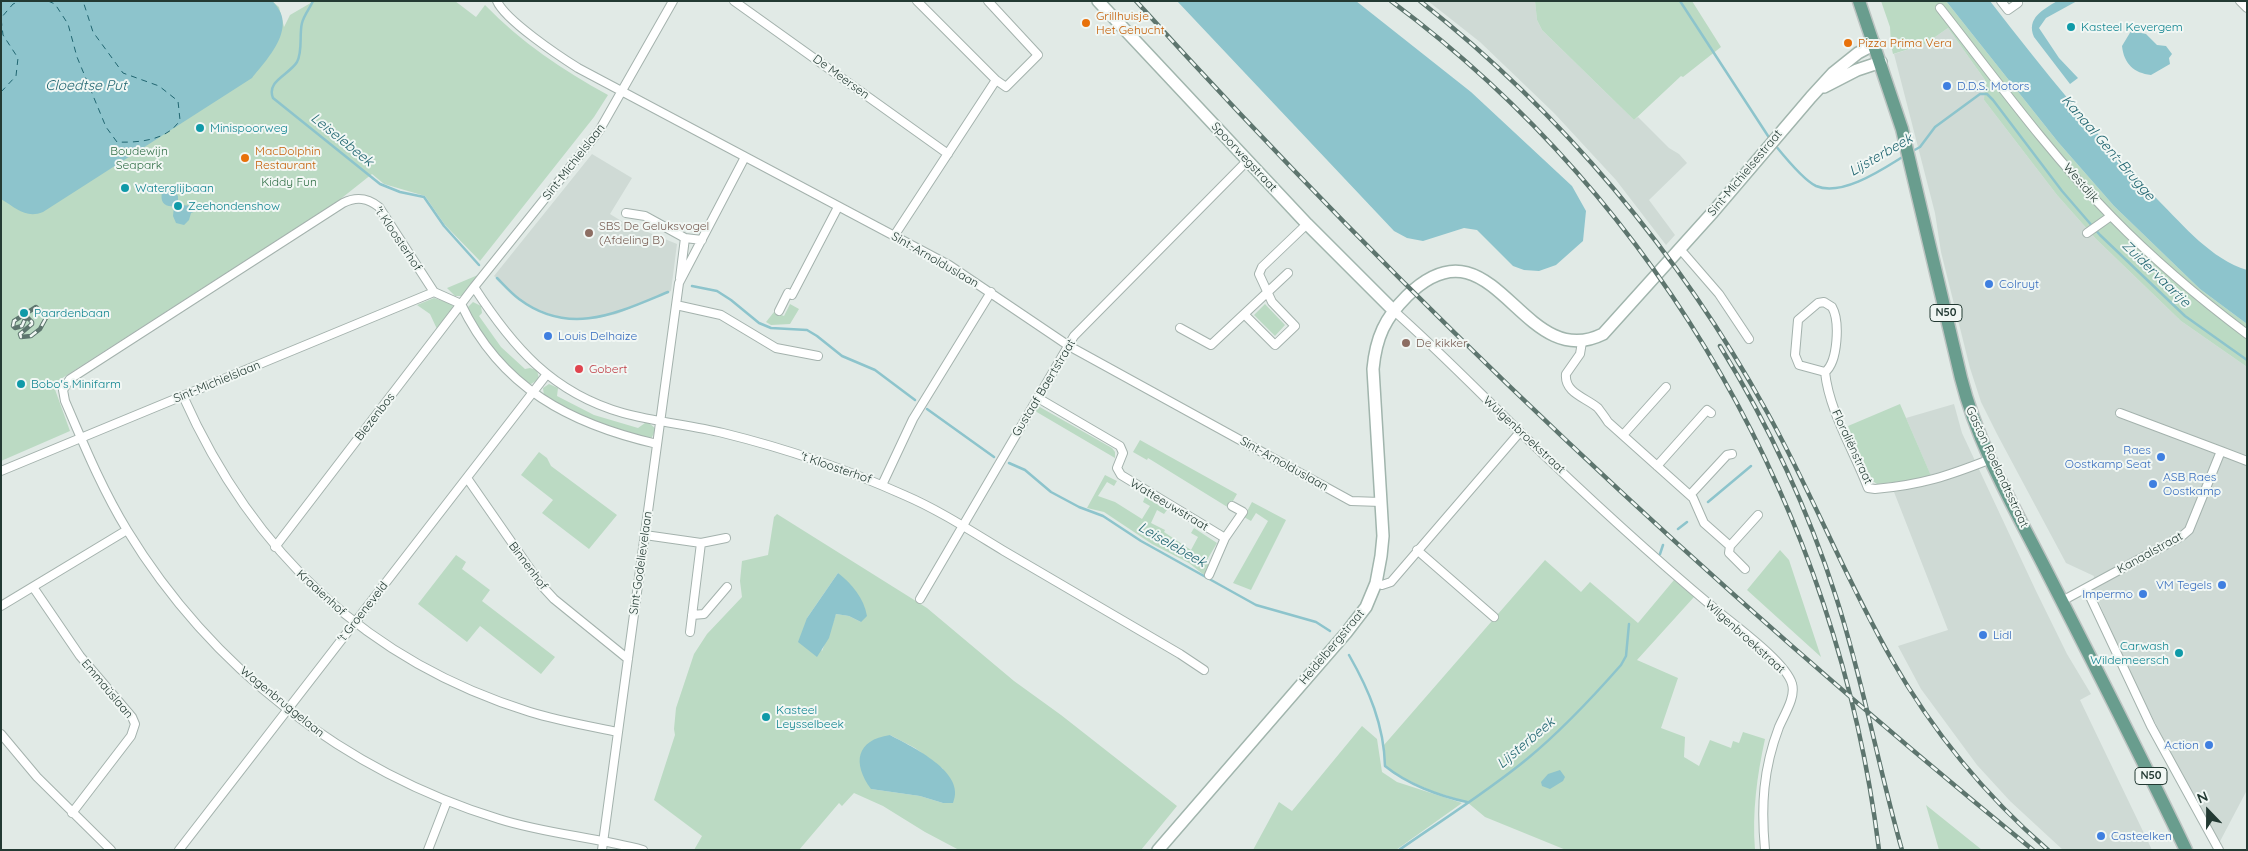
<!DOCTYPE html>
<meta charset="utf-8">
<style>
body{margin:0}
#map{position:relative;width:2248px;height:851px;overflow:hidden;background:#e1eae6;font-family:Quicksand,sans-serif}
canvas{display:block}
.frame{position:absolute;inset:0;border:2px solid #233a33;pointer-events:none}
.north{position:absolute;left:2183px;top:786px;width:50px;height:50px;-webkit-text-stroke:4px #f1f7f4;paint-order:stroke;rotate:338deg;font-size:14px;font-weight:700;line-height:20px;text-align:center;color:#233a33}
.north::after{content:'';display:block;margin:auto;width:18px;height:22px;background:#233a33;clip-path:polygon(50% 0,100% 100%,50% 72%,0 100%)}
</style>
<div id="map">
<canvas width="2248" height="851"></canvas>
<div class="frame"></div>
<div class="north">N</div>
</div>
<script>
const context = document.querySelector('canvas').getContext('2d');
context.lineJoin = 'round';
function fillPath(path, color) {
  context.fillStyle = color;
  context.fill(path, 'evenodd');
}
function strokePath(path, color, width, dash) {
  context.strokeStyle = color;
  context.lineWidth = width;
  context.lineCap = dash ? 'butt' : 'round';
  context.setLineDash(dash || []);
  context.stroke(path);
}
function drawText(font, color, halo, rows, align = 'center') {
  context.font = font + ' Quicksand,sans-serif';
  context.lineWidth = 4;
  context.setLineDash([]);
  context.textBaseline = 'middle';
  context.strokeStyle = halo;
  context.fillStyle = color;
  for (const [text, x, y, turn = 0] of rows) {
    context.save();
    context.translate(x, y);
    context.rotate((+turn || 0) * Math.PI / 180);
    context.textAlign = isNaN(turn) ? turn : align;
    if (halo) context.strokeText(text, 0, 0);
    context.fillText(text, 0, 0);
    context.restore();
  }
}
const built = new Path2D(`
 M1428,1H1535L1537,20L1542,30L1634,120L1638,117L1669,148L1679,154L1687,163L1649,200L1675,235L1666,245L1616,180L1554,113L1480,42Z
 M1948,28L1985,80L1984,100L2057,195L2096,239L2181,321L2247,367V790L2217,847L2114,640L2097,597L2091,590L2094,576L2066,563L1997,434L1981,402L1970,368L1941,252L1935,213L1894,54L1925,44Z
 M592,154L632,178L610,214L623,222L677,244L671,291L617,314L598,318H560L535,308L519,299L494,276Z
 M1954,404L1962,433L2036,591L2067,654L2091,694L2080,700L2152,850H2063L2010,801L1977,765L1921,689L1898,646L1948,630L1894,492L1934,483L1906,418Z`);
const green = new Path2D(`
 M1,1H272L279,7L284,27L290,15L314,1H455L476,17L485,5C521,42 562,70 608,95L594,117L480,261L445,225L425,196L384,184L372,174L338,201L53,384L70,431L1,461Z
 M1535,1H1692L1721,47L1683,77L1681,76L1634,120L1542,30L1537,20Z
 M1881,1H1946L2058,142L2114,206L2200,289L2247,324V367L2181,321L2096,239L2057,195L1984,100L1985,80L1948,28L1925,44L1893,54L1891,45L1890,27Z
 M478,275L462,296H455L447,288Z
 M434,298L452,304L453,307L437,329L430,314L417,305Z
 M473,302L481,306L482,313L479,316L501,347L525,369L530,368L537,370L539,379L531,384L525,382C501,361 483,336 467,308Z
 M790,304L799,309L790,324L771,325L766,322L774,312L784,316Z
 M1265,304L1285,325L1275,336L1254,315Z
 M549,384L558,388L557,396L594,415L638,428L645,423H649L656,429L651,439L593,423L544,396L543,388Z
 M1900,404L1932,478L1877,484L1871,480L1848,426Z
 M1038,406L1112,448L1115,452V458L1035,411Z
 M1140,440L1237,494L1229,508L1148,458L1147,460L1133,452Z
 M539,452L547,458L551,466L617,515L589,549L542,513L553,500L521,475Z
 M1105,475L1117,481L1114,486L1107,482L1098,496L1115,502L1142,519L1150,506L1143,502L1145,497L1167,510L1164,514L1157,510L1151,523L1165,530L1164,532L1191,550L1198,537L1191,533L1194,528L1217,543L1207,560L1211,563L1204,575L1189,563L1152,544L1104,512L1087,508Z
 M1252,502L1286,520L1251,590L1233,583L1268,521L1256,513L1251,521L1244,517Z
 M777,514L927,608L1014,681L1061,715L1177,806L1141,850H959L925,832L883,806L854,793L842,806L839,803L799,850H694L702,836L654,800L675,735L674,729L676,708L694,654L707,634L742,597L740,581L742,561L768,555L774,517ZM838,573L861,622L849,616L836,614L822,651L807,618ZM890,735L915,748L943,769V803L920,796L871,789Z
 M1780,550L1789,560L1821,657L1747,590Z
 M456,555L466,562L462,569L490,590L482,601L555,657L541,674L480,626L467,642L418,604Z
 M1545,560L1581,592L1590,582L1638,623L1674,580L1694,597L1637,660L1678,678L1661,728L1685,737L1684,757L1699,766L1710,740L1731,748L1733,741L1739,743L1743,732L1765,739C1757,776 1752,812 1755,850H1566L1485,817L1467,802L1432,791L1394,774L1385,766L1384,745Z
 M1362,726L1377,739L1382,772L1397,782L1462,803L1396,850H1253L1279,802L1292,811Z
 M1926,805L1982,850H1939Z`);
const water = new Path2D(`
 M1,1H272C299,26 269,57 252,78L43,212C26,219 16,208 1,199Z
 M1177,1H1356L1471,92L1572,186L1586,211L1583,241L1556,265L1539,271L1524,270L1513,266L1477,230L1464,228L1423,241L1407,238L1394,231Z
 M1946,1H1990C2043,70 2098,137 2158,200C2184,226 2211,259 2247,270V324L2200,289L2114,206L2058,142Z
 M2057,1H2077L2046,18L2039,28L2059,58L2078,78L2070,84L2034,37C2026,18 2043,10 2057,1Z
 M2131,31L2146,34L2157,45L2166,46L2172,54L2169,58L2170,64L2151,75C2134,73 2124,64 2122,46Z
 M166,189L175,192L178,196V205L198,206L199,210L191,213L189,220L184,225L176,223L173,216L174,206C164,207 160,202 162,192Z
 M838,573C852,584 864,598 867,616L861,622L849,616L836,614L829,638L817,657L798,642L807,618Z
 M890,735C912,747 967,772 953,803H943L920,796L871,789C852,763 856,740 890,735Z
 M1560,770L1565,777L1563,781L1550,789L1542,786L1541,782L1548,774Z`);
const stream = new Path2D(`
 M313,1C310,8 304,15 302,23C299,34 303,51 297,62C289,75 266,81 273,98L380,184L400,192L424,197L444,226L479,265
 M1680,1L1770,139
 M1775,145C1784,156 1803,180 1816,186C1842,197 1883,169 1904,156
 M1911,152L1920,147L1935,127L1980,94H1987L1993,100L2062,191L2100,235L2185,316L2247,360
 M497,278C504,285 511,293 519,299C570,337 617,313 668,292
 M692,286L717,291L731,300L759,323L771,328L807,330L817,336L842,356L875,370L915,400
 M927,409L994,457
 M1009,463L1025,470L1051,492L1079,507L1103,516L1141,541L1256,605L1316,622L1330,631
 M1708,502L1751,466
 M1678,529L1687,522
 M1660,554L1663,545
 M1349,655C1369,690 1384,725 1385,766C1407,784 1439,796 1467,802
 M1399,850C1442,820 1487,792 1527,759C1561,731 1592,698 1621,665L1626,656L1629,624`);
const ferry = new Path2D(`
 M48,1L55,4L68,24L77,57L106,127L117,142C139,143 168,140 180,120L178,101L159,86L123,73L93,32L83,1
 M1,92L16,76L18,58L3,35L1,18L13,4L21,1`);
const street = new Path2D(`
 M497,1C505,20 559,56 578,68L949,265L1069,346L1351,501L1381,502
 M734,1L948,154
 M988,1L1038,55L1006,87L996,80
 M2001,1L2008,10L2018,3
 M2240,1L2247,8
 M1940,8C1995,78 2049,153 2112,217C2154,260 2199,298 2247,334
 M626,213L645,216L685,238L702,240
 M2087,233L2111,216
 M894,236L996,80L917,1
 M1680,249L1719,294L1749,339
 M680,278L685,238
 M474,287C512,346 552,393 623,413C656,422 690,425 723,433C784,448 846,469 904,495C939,510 971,531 1004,551C1063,585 1121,620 1180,654L1204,670
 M1824,302L1832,307C1840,321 1838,362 1825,372L1799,365L1795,355L1798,320L1818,303Z
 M676,305L721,315L776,348L818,356
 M1393,310C1436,348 1477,390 1518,430C1581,491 1647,552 1714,608C1734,625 1786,662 1792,684C1796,697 1784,715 1779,727C1763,769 1761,806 1765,850
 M779,311L788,293L792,295L838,207
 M1244,314L1275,345L1295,326L1272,302L1259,274L1262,267L1307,224
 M1180,328L1211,345L1288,273
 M1582,342L1580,354L1566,374C1564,393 1587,398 1598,408C1601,412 1605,417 1608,422L1693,498L1704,523L1730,546L1758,515
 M1825,372C1829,411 1854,451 1868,488L1875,489C1921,485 1948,476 1991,459
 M183,396C252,551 366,661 530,712C559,721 589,726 618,732
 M1038,398L1120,446L1123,453L1117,468L1121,475L1225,538
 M2120,413L2221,451
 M1623,435L1666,387
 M1657,466L1707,410L1711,413
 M1,471L434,292
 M467,478L542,586L554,599L628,659
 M882,485L913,419L991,292
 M1690,495L1727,455L1732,454
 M645,535L701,543L726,538
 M1730,546L1729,553L1745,569
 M275,547L474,287L599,131L673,1
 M1417,550L1494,617
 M1209,575L1225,538L1243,512L1232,506
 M1376,583L1382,585L1391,582L1520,432
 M33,587L80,656L132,717L135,724L131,736L72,813
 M2086,588L2151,726L2219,850
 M920,599L1074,336L1247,161
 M2062,601L2182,536L2189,530L2221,451L2247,461
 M1,606L127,530
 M692,615L704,614L727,587
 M690,632L701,543
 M1,734L37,777L111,850
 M179,850L547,374
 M428,850L447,801
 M602,850L679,283L745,157
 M643,850C595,837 546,834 499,819C345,772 211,668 127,530C102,489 84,445 65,401L63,390L70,379L343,203C357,196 368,198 379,207L434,292L461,304C501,388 570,424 657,444`);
const secondary = new Path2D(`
 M1098,1L1307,224L1393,310
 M1824,87L1857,70L1881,62
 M1158,850L1346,633L1366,607L1376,583L1381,556L1383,536L1373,369C1376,337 1385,318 1407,296C1494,211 1521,375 1603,334L1713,212L1811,97L1833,73L1858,53L1875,44`);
const primary = new Path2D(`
 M1859,1L1902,129L1961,378C1978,446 2015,509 2047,572C2094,664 2141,756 2186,850`);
const rail = new Path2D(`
 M1136,1C1412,306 1714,590 2033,850
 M1391,1C1663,203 1838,515 1879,850
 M1420,1C1562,113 1680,254 1767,412C1812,493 1846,580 1892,660C1933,732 1986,796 2048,850
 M36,307L46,318L40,329L31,336L21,337L20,334L32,324V322L28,318L25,319L22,326L15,328L13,326L14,321Z
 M1720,346C1768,424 1808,509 1836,597C1863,680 1878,766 1902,850`);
const markers = [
 [1086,23,5,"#e8710a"],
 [2071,27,5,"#0f9aa8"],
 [1848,43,5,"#e8710a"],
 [1947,86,5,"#3f7fe0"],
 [200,128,5,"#0f9aa8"],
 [245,158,5,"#e8710a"],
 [125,188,5,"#0f9aa8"],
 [178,206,5,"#0f9aa8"],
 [589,233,5,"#8d6e63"],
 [1989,284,5,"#3f7fe0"],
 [24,313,5,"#0f9aa8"],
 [548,336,5,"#3f7fe0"],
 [1406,343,5,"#8d6e63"],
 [579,369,5,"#e0444e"],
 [21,384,5,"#0f9aa8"],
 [2161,457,5,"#3f7fe0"],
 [2153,484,5,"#3f7fe0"],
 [2222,585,5,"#3f7fe0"],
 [2143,594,5,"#3f7fe0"],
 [1983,635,5,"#3f7fe0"],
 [2179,653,5,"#0f9aa8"],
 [766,717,5,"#0f9aa8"],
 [2209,745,5,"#3f7fe0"],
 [2101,836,5,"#3f7fe0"]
];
const shields = [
 [1946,313,32],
 [2151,776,32]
];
const shieldNames = [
 ["N50",1946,313],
 ["N50",2151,776]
];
const foodNames = [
 ["Grillhuisje",1096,16],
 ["Het Gehucht",1096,30],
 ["Pizza Prima Vera",1858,43],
 ["MacDolphin",255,151],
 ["Restaurant",255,165]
];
const cultureNames = [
 ["Kasteel Kevergem",2081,27],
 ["Minispoorweg",210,128],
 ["Waterglijbaan",135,188],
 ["Zeehondenshow",188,206],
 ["Paardenbaan",34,313],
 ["Bobo's Minifarm",31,384],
 ["Carwash",2169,646,"right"],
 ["Wildemeersch",2169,660,"right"],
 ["Kasteel",776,710],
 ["Leysselbeek",776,724]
];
const streetNames = [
 ["De Meersen",841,77,36],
 ["Spoorwegstraat",1244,157,47],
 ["Sint-Michielslaan",574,162,-52],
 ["Sint-Michielsestraat",1745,173,-50],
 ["Westdijk",2081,183,49],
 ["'t Kloosterhof",398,239,56],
 ["Sint-Arnolduslaan",935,260,30],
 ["Sint-Michielslaan",217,382,-22],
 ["Gustaaf Baertstraat",1044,388,-59],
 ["Biezenbos",375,417,-52],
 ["Wulgenbroekstraat",1524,435,43],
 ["Floraliënstraat",1852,447,65],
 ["Sint-Arnolduslaan",1284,464,29],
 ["Gaston Roelandtsstraat",1997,467,65],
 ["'t Kloosterhof",836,468,19],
 ["Watteeuwstraat",1169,505,31],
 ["Kanaalstraat",2150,553,-29],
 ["Sint-Godelievelaan",641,563,-82],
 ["Binnenhof",528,566,53],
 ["Kraaienhof",321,593,42],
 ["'t Groeneveld",363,612,-52],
 ["Wilgenbroekstraat",1745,637,42],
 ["Heidelbergstraat",1332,647,-50],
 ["Emmaüslaan",107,689,50],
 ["Wagenbruggelaan",282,702,39]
];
const shopNames = [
 ["D.D.S. Motors",1957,86],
 ["Colruyt",1999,284],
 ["Louis Delhaize",558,336],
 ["Raes",2151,450,"right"],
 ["Oostkamp Seat",2151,464,"right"],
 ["ASB Raes",2163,477],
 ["Oostkamp",2163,491],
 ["VM Tegels",2212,585,"right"],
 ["Impermo",2133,594,"right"],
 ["Lidl",1993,635],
 ["Action",2199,745,"right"],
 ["Casteelken",2111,836]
];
const parkNames = [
 ["Boudewijn",139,151],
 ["Seapark",139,165],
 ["Kiddy Fun",289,182]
];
const educationNames = [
 ["SBS De Geluksvogel",599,226],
 ["(Afdeling B)",599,240],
 ["De kikker",1416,343]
];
const healthNames = [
 ["Gobert",589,369]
];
const waterNames = [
 ["Cloedtse Put",86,86],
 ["Leiselebeek",342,140,39],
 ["Kanaal Gent-Brugge",2108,148,49],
 ["Lijsterbeek",1881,155,-30],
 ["Zuidervaartje",2156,274,44],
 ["Leiselebeek",1172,545,30],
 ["Lijsterbeek",1526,743,-40]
];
fillPath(built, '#cfdad5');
fillPath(green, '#bbdac3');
fillPath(water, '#8dc4cc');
strokePath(stream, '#8dc4cc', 2.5);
strokePath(ferry, '#216671', 1, [6, 5]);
strokePath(street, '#a4b2ad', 10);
strokePath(secondary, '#a1b5ad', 14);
strokePath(primary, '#bdc4c2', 15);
strokePath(street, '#fff', 8);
strokePath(secondary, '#fff', 11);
strokePath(primary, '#699d8e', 12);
strokePath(rail, '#5d756e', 4.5);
strokePath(rail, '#f1f7f4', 2.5, [8]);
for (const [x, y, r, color] of markers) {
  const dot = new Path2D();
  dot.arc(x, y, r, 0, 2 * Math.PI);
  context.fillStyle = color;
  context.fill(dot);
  strokePath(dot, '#f1f7f4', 2);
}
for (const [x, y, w] of shields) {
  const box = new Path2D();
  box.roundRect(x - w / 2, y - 8.5, w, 17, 4);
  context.fillStyle = '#f1f7f4';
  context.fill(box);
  strokePath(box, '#233a33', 1);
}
drawText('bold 11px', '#233a33', null, shieldNames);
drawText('12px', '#c56008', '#f1f7f4', foodNames, 'left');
drawText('12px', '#0d838f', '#f1f7f4', cultureNames, 'left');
drawText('12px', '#233a33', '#f1f7f4', streetNames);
drawText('12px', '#366cbe', '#f1f7f4', shopNames, 'left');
drawText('12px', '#306e46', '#f1f7f4', parkNames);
drawText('12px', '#785e54', '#f1f7f4', educationNames, 'left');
drawText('12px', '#be3a42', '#f1f7f4', healthNames, 'left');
drawText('italic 14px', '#216671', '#f1f7f4', waterNames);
</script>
